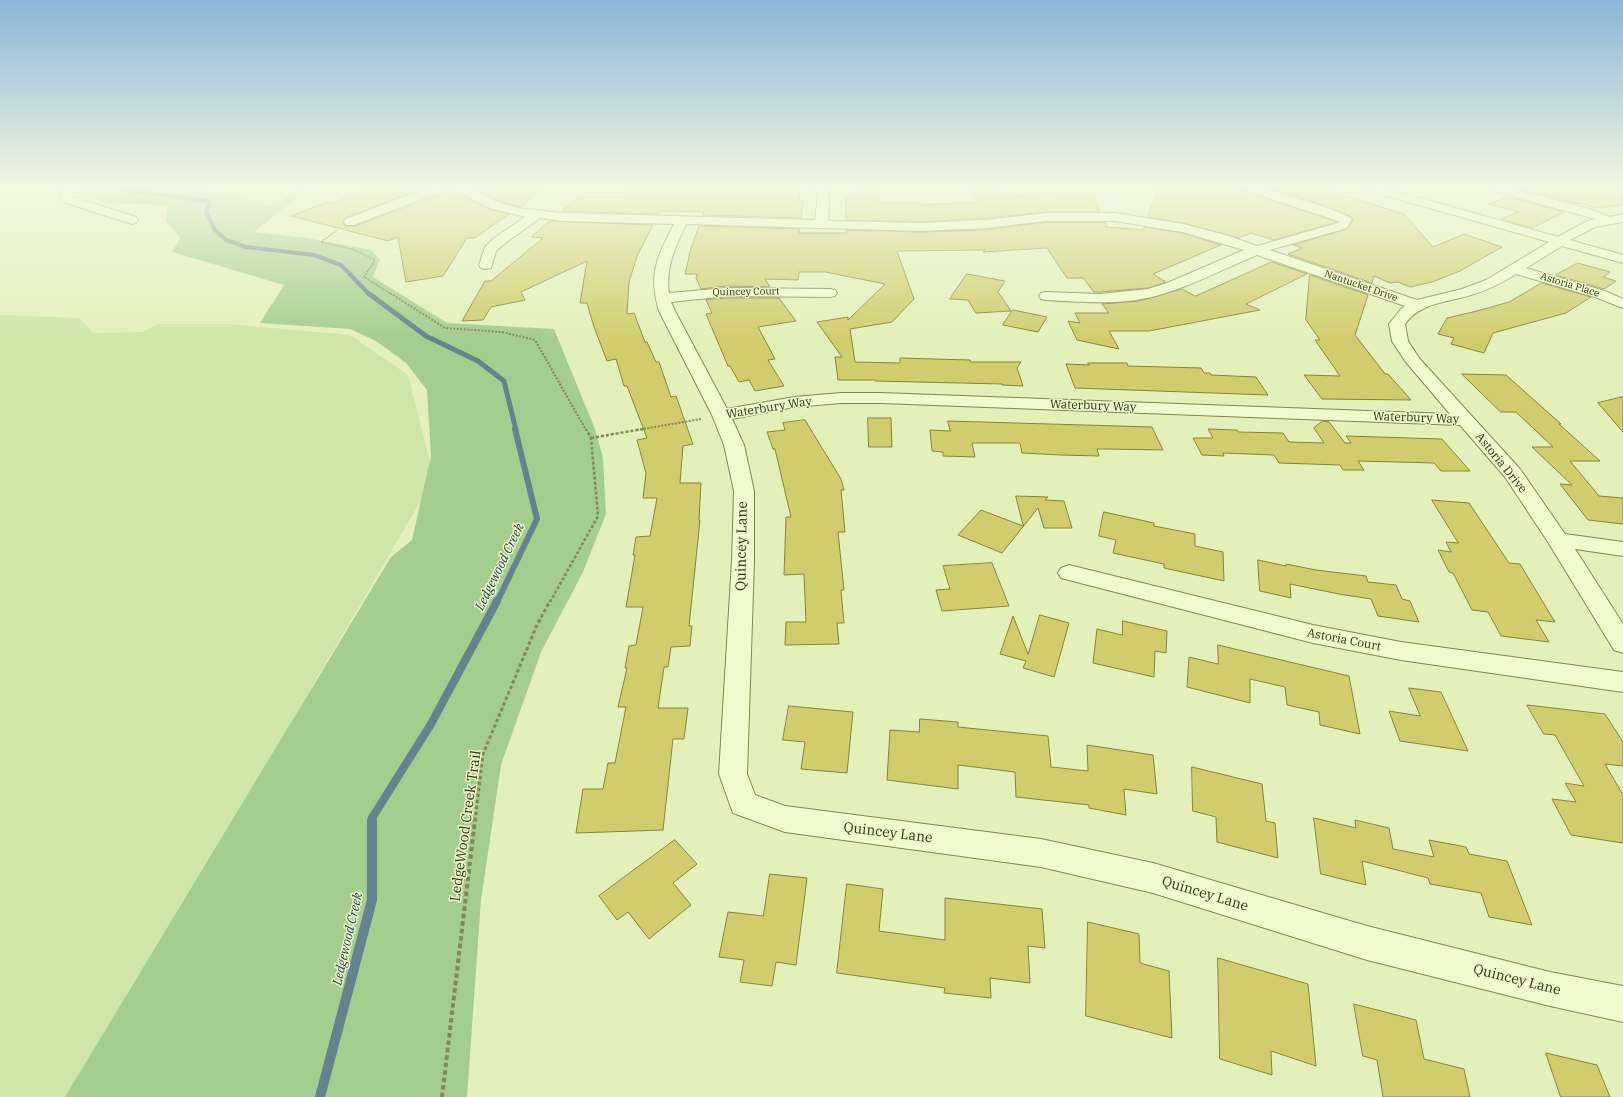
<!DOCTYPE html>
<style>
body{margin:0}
canvas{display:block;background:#e3f0ba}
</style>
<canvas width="1623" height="1097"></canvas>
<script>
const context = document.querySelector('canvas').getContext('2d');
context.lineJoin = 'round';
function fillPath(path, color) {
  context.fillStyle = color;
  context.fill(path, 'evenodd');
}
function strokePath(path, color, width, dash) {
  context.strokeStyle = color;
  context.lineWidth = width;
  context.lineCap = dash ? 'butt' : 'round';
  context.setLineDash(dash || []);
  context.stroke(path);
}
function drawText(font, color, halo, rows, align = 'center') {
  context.font = font + ' "IBM Plex Serif",serif';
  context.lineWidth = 3;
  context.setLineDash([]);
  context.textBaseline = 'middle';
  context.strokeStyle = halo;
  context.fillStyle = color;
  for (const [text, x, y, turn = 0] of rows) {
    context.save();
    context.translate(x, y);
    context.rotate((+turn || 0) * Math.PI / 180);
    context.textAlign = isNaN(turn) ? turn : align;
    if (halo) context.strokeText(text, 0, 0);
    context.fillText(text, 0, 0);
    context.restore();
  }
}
const farmland = new Path2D(`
 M0,315L79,318L93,333L142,332L159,324H229L350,335L408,375L434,478L72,1097H0Z`);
const green = new Path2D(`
 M77,186L191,189L237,195L267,207L312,186L254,232L307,238L371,250L380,259L373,277L447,323L554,329L595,429L603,458L606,514L583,572L541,652L501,765L481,900L467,1097H65L391,557L412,540L431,456L427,390L406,363L376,341L350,329L260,323L284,285L172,252L180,238L166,221L168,205L109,203L79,196L80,190Z`);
const streamFar4 = new Path2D(`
 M114,186L120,190L160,194L210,202L206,212L215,230L226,240L246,247L314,255L341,265L369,294`);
const streamFar3 = new Path2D(`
 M368,293L426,336L478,361L504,381L516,430`);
const streamFar2 = new Path2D(`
 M497,602L537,519L515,429`);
const streamFar1 = new Path2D(`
 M372,821V818L431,724L497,601`);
const stream = new Path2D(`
 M320,1097L372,900V820`);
const building = new Path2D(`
 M377,186H413L423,188L345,218L343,221L345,226H355L445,193L465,197L489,209L509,214L475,238H467L443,276L406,282L398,237L388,241L291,216L327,202L331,203Z
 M501,186H547L520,207L499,201L481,192Z
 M627,186H800L799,201H803L801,218L703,215L704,212L660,211L658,214L562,211L579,197H627Z
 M855,186H876L880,203L918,202L919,205L979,202L967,186H996L1004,197L1047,193L1093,196L1100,212H1046L986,218L921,222L846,220V196L857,195Z
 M1160,186H1235L1237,189L1337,222L1274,240L1251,233L1239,238L1183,223L1148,217Z
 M1263,186H1313L1404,214L1433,247L1464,234L1502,247L1460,271L1432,282L1410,287L1398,282L1390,283L1374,276L1372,283L1288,254L1302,248L1293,245L1347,229L1353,220V218L1323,205Z
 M1520,186H1623V205L1595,208L1581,203L1579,204L1520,189Z
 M1509,197L1564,212L1532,228L1501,219L1519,212L1489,204Z
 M550,221L653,225L637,256L629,282L627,314L634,313L645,342H647L656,362H659L671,397L676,396L693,444L683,446L680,483H701L699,520H700L689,626H692L690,646L671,647L668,667H664L658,708H688L684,739H673L663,830L576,833L583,789H603L608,763H615L626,707H618L627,668H625L629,646L636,645L643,607H626L635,555H633L636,537L650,536L657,498H643L646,473L637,440L647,438L627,386H624L616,359L607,361L594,327L587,303H580L587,261L521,292L525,300L491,307L483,320L462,321L485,281H491L543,238L532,237Z
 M1046,222H1105L1107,227L1144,230V227L1182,233L1221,245L1153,274L1166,282L1148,288L1100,292H1094L1083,278H1067L1047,248L983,252L985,250L897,251L914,299L892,322L850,329L855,362L900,363V358L970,360L971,362H1021L1017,368L1023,386L1002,385V384L875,381V380H838L835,357H842L817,322L848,317V320L885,284L825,272H799L798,280L765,279L770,287L727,286L701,289L696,278L697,274H685L691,248L699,226L800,229L799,233H846V230L921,232L986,230Z
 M1272,262L1307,274L1246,304L1260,310L1149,331H1109L1119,349L1077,340L1068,321L1080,323L1075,313H1109L1102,304L1139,301L1182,289L1195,296Z
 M1578,263L1610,272L1603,277L1616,281L1604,289L1556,275Z
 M967,274L1005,281L998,292L1011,311L976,313L968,300L950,299Z
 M1310,275L1368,295L1355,335L1385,374H1388L1411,400L1322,399L1304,375L1340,376L1315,340H1320L1306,320Z
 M1542,283L1591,297L1566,313L1493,333L1484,353L1451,344L1454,338L1438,334L1447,318L1477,311L1509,302Z
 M727,298H779L796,321L758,327L775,359L768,360L784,386L755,391L749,380L739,382L730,366H728L706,314L712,313L706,300Z
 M1013,310L1047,317L1038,332L1003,325Z
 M1088,363H1127L1128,366L1201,368L1204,373H1210L1211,375L1256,377L1268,395L1075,388L1066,364L1089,365Z
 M1462,374L1506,375L1561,424H1559L1600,461H1570L1599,496L1623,498V524L1588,520L1560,484L1572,485L1532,447H1553L1516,412H1501Z
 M1623,397V432L1598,403Z
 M868,418H891L892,447H869Z
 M805,420L841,479L844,490H841L845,532H838L844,590H841L844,623H837L839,644L785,645L786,622H806L804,574L784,575L786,517H791L775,449H773L767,432L785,430L783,423Z
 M948,421L1152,427L1163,450L1105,449H1097L1099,456L1061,455L1022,453L1020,443H972L975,457L943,456V452L932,451L930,430L950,431Z
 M1323,421L1329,422L1345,443H1351L1346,436L1442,439L1470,471H1441L1434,463L1358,461L1364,470H1343L1340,465L1279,463L1274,455L1223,453L1224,456L1202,455L1193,438H1213L1208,429L1237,430L1239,432L1283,433L1289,442L1324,443L1314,428Z
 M1016,496L1048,497L1045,500L1064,501L1072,528H1044L1038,508L1002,553L958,535L981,510L1023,526Z
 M1432,500L1469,503L1509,563L1520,564L1555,622L1536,620L1549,642L1501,636L1488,612L1472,610L1453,573L1449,572L1438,550L1451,552L1446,542L1458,543Z
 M1104,512L1154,523V526L1195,534V546L1223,552L1224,581L1164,568V564L1113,553L1116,540L1099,536Z
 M1258,560L1286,566V564L1316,570L1366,576L1368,582L1396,585L1402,599L1410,601L1419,622L1378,616L1371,599L1339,594L1290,584L1291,598L1260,591Z
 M992,563L1009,606L942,611L936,590L950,589L943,566Z
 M1040,615L1069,623L1054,677L1023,668L1026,661L1000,654L1013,616L1028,654Z
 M1123,621L1167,631L1166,653L1155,651L1154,677L1093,663L1097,629L1122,635Z
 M1218,645L1349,676L1360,734L1320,725L1319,712L1287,705L1285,687L1250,679V703L1187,687L1189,657L1218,664Z
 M1409,688L1441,692L1468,751L1400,741L1389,711L1420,716Z
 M1527,705L1605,714L1623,742V766L1605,764L1623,795V843L1571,835L1552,799L1576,802L1565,783L1584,786L1555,735L1544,734Z
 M789,706L853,712L847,773L801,769L805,742L783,740Z
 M920,719L958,722V727L1048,736L1051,767L1088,771L1087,745L1153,755L1157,794L1124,789L1126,815L1089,808V805L1016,797L1015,772L958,765V789L887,780L890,730L919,732Z
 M1192,767L1262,784L1266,821L1275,823L1278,858L1217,842L1216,817L1193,811Z
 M1314,818L1356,828L1355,820L1389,828L1393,849L1434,857L1429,840L1466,847L1469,854L1507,861L1532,925L1489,917L1481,893L1430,884L1428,878L1362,861L1366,885L1321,874Z
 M675,840L697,864L673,883L691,905L649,939L628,912L617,920L599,896Z
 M770,874L807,878L796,965L776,962L772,986L740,982L744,960L719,957L728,912L763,916Z
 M847,884L883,889L879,931L945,940V898L1042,909L1045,948L1028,946L1030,983L990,978L991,998L944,993L945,988L837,973Z
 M1088,922L1139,934L1140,963L1169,971L1172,1038L1086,1016Z
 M1218,958L1308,984L1316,1066L1271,1051L1272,1075L1220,1059Z
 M1354,1004L1416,1020L1424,1059L1464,1069L1470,1097H1383L1377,1060L1363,1056Z
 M1546,1053L1597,1065L1610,1097H1561Z`);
const pathFar4 = new Path2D(`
 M337,230L321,242L352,249L375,260L364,277L391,294`);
const pathFar3 = new Path2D(`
 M390,293L445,328L502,332L535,340L586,430
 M637,430L701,419`);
const pathFar2 = new Path2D(`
 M591,438L643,429
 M550,602L598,516L591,438L586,429`);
const pathFar1 = new Path2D(`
 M475,821L483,754L537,625L550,601`);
const path = new Path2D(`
 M442,1097L475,820`);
const minor = new Path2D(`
 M55,186H95L94,188L73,193L71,196L136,217L138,220L136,223L132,224L63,202L59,197L62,192Z
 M436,186H466L498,202L518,208L562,213L815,220L817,204L816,186H828L829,204L828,221L921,223L986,220L1046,213H1115L1183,224L1229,236L1257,246L1338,223L1339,221L1237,188L1236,186C1242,186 1248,186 1254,186C1266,188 1348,213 1352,219L1347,228L1270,250L1417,300L1462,289L1486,280L1549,242L1359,188L1358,186H1378L1558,237L1587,221L1595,219L1484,188L1483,186H1503L1590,209L1610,217L1623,214V222L1595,227L1570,240L1623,255V263L1562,246L1526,268L1605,291L1623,299V308L1595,297L1516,274C1502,283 1488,290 1471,295C1446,303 1421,302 1405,324L1408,341L1419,358L1520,469L1565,534L1623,542V556L1575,549L1623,624V653L1614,650L1548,542L1505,477L1460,425L881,403H841L794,407L732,419L744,445L754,491V561L747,774L755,795L785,806L1041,839L1153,863L1367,926L1550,972L1623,986V1022L1550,1006L1367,960L1153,893L1041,867L785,832L733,813L719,774L732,561L734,491L724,445L712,415L659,311C648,273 657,258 674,224L562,221L540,218L504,244L496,251L491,268L486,269L481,268L479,265L485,247L494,238L525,217L490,208L453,189L424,198L354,225H346L344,222L346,219L416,192ZM1046,221H1115L1182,232L1244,250L1167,283L1148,289L1100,294L1046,292L1041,293L1039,296L1041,299L1046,300C1081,302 1118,305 1152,297C1188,288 1223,269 1257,255L1405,306L1401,309L1389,324L1392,341L1405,361L1450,414L881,393H841L794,397L727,409L675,311L671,302L727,296L830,297L835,296L837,293L835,290L830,289L727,288L669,293C665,267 676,247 686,224L921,231L986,228Z
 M1069,565L1313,625L1401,642L1623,672V692L1401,660L1313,643L1061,578L1058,573L1061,568Z`);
const farStreetnames = [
 ["Astoria Place",1570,285,17],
 ["Nantucket Drive",1361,286,19],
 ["Quincey Court",746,292,-1]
];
const streetNames = [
 ["Waterbury Way",1093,406,2],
 ["Waterbury Way",769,408,-9],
 ["Waterbury Way",1416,418,2],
 ["Astoria Drive",1501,463,51],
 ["Astoria Court",1344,640,11]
];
const waterNames = [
 ["Ledgewood Creek",500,567,-64],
 ["Ledgewood Creek",348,939,-77]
];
const nearStreetnames = [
 ["Quincey Lane",742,546,-89],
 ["LedgeWood Creek Trail",466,826,-82],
 ["Quincey Lane",888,833,7],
 ["Quincey Lane",1205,894,17],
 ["Quincey Lane",1517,980,14]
];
fillPath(farmland, '#cee6a7');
fillPath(green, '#a3ce8e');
strokePath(streamFar4, '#66828e', 4);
strokePath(streamFar3, '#66828e', 5);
strokePath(streamFar2, '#66828e', 6);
strokePath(streamFar1, '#66828e', 8);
strokePath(stream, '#66828e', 10);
fillPath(building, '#d1cd6d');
strokePath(building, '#888338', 1);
strokePath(minor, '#838753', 2);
strokePath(pathFar4, '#838753', 1.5, [2, 1]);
strokePath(pathFar3, '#838753', 2, [2, 1.5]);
strokePath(pathFar2, '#838753', 2.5, [3, 2]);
strokePath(pathFar1, '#838753', 3, [3.5, 2.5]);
strokePath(path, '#838753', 4, [4.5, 3]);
fillPath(minor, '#f0fbcd');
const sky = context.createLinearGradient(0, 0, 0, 340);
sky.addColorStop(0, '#8bb6d8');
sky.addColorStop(0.55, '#f2f8e0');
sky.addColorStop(1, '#f2f8e000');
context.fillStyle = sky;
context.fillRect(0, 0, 1623, 340);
drawText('10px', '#343519', '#ecf7c9', farStreetnames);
drawText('12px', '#343519', '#ecf7c9', streetNames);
drawText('italic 13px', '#274056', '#ecf7c9', waterNames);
drawText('14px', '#343519', '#ecf7c9', nearStreetnames);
</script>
